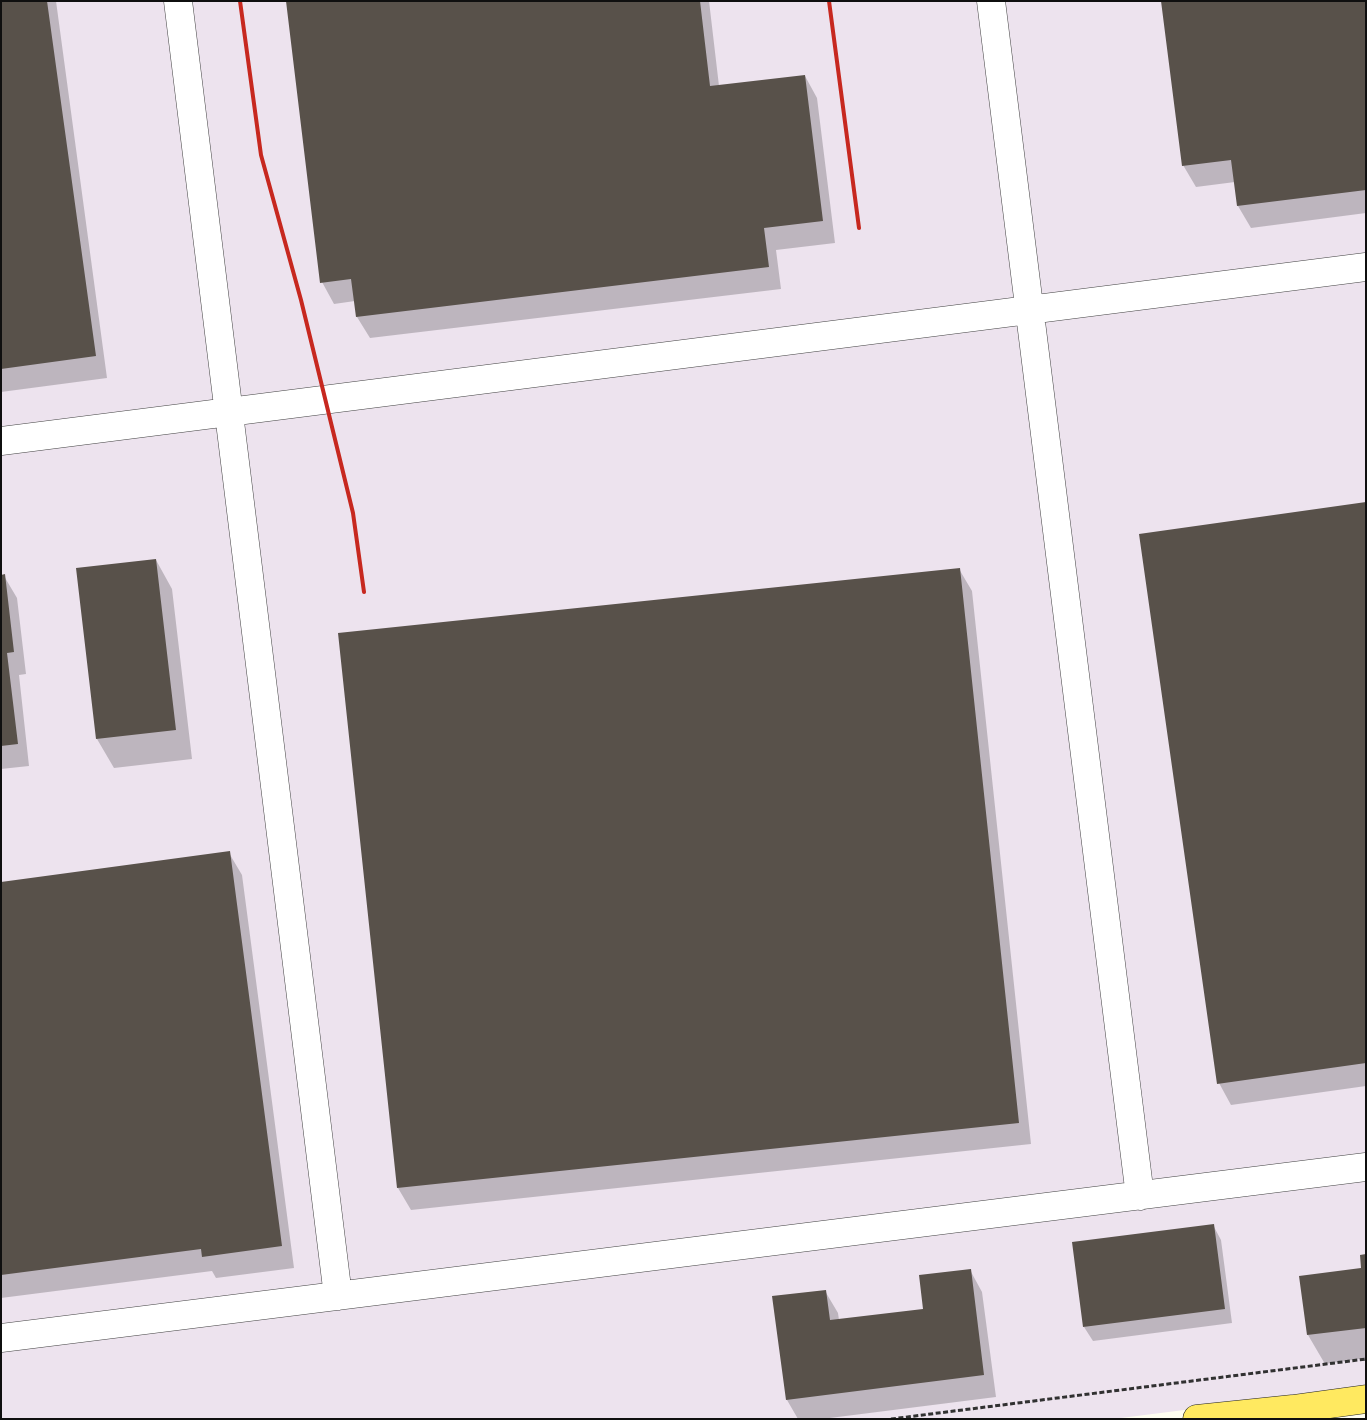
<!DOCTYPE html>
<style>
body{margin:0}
#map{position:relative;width:1367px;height:1420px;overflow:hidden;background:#fffef0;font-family:"Playfair Display",serif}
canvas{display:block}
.frame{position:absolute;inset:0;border:2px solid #0f0f0f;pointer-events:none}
</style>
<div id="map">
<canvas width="1367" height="1420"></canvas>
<div class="frame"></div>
</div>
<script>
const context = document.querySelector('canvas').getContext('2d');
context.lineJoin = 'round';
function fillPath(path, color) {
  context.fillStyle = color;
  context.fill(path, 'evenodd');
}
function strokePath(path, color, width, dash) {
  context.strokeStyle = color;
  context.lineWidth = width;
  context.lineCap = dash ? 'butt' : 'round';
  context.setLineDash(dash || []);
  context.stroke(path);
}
const industrial = new Path2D(`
 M1,1H1366V1387L1113,1419H1Z`);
const shadow = new Path2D(`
 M1,1H56L107,378L1,392Z
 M287,1H709L719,86L805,76L817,98L835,243L776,250L781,289L370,338L357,317L355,301L334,304L322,282Z
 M1366,1V213L1251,228L1238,206L1235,182L1196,187L1183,165Z
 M1366,503V1086L1231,1105L1219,1083Z
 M156,560L172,589L192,759L114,768L97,739L77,569Z
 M959,569L972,591L1031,1144L411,1210L398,1188Z
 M1,576H4L17,598L26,674L19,675L29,766L1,769Z
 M229,853L242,875L294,1268L216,1278L212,1271L1,1298V883Z
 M1213,1225L1221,1240L1232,1323L1093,1341L1084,1327Z
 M1366,1255V1358L1325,1364L1308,1335L1363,1269Z
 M970,1270L982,1292L996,1397L822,1419H798L787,1400L825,1291L838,1313L839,1320L924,1310Z`);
const building = new Path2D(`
 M1,1H47L96,356L1,369Z
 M286,1H700L710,86L805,75L823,221L764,228L769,267L356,317L351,279L320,283Z
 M1161,1H1366V190L1237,206L1231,160L1182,166Z
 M1366,502V1063L1217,1084L1139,534Z
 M156,559L176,730L96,739L76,568Z
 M960,568L1019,1123L397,1188L338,633Z
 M5,574L14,652L7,653L18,744L1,746V575Z
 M230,851L282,1246L202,1257L201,1249L1,1275V882Z
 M1214,1224L1225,1309L1083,1327L1072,1242Z
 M1366,1254V1328L1307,1335L1299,1276L1361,1268L1360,1255Z
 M971,1269L984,1375L786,1400L772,1296L826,1290L830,1320L923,1309L919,1275Z`);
const path = new Path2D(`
 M891,1419L1366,1359`);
const minor = new Path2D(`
 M178,1L338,1296
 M991,1L1140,1196
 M1,441L1366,267
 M1,1338L1366,1167`);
const major = new Path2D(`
 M1197,1419L1293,1409L1366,1399`);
const rail = new Path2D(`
 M240,1L261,155L301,300L353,513L364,592
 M829,1L859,228`);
fillPath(industrial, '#ede3ee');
fillPath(shadow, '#0003');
fillPath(building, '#58514a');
strokePath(minor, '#424242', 29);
strokePath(major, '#202020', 29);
strokePath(path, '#313131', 3, [5, 2.5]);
strokePath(minor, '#fff', 28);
strokePath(major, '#ffe960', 28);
strokePath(rail, '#c7281f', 4);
</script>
